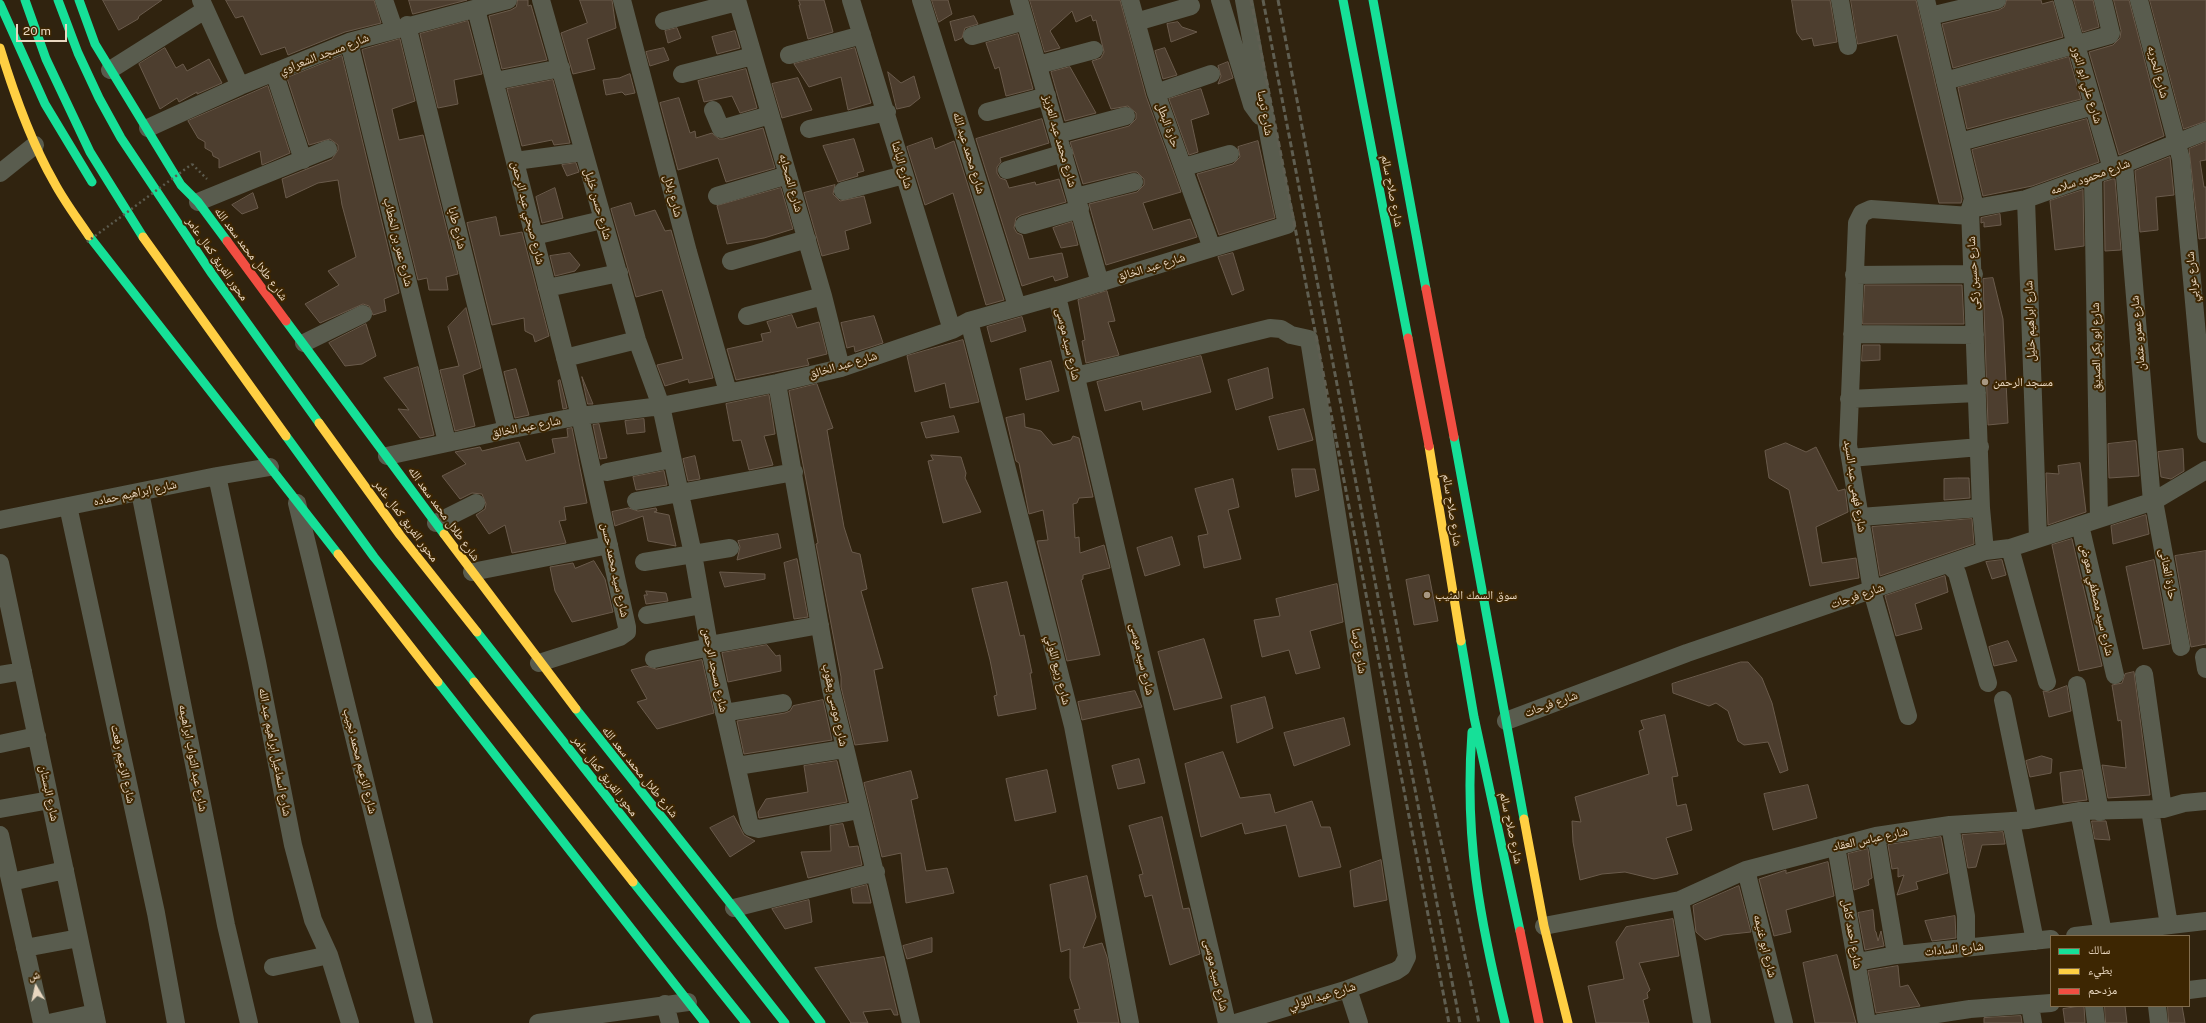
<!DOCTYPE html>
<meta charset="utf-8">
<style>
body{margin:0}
#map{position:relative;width:2206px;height:1023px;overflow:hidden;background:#30230f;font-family:"Public Sans","Noto Naskh Arabic",sans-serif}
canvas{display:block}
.legend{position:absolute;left:2050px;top:935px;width:140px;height:72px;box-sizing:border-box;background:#3d2602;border:1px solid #826d4e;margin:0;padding:5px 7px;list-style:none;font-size:12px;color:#e9d7c0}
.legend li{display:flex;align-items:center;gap:8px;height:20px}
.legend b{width:20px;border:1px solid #826d4e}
.north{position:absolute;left:16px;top:967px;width:40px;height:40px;-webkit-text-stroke:3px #3d2602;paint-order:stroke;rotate:351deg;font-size:11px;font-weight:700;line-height:16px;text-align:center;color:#e9d7c0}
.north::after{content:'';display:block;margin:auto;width:14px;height:18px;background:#e9d7c0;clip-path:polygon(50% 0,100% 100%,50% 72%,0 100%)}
.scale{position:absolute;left:16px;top:24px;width:51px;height:18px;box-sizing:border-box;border:2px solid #e9d7c0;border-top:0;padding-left:5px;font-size:12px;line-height:14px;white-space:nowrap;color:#e9d7c0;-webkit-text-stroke:3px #3d2602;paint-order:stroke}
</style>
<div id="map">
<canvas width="2206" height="1023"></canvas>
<ul class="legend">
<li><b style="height:5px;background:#16e098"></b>سالك</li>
<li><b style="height:5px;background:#ffcf43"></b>بطيء</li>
<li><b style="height:5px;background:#f24e42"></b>مزدحم</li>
</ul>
<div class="north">ش</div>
<div class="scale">20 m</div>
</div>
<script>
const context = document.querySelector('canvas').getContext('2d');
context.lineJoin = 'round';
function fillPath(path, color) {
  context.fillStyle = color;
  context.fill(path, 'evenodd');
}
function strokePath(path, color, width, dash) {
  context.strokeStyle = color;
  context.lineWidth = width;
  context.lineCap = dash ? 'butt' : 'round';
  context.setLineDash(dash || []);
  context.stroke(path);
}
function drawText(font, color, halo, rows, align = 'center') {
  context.font = font + ' "Public Sans","Noto Naskh Arabic",sans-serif';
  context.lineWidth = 4;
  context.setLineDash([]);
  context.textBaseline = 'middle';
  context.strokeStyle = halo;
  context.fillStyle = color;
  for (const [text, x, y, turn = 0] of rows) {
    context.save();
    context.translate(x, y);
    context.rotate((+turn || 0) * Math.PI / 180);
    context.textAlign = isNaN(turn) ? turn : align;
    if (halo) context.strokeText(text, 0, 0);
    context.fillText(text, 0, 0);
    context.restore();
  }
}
const building = new Path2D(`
 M103,0H162L139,16L138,19L119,30Z
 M226,0H374L381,23L345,32L288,55L285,47L261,55L243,16L236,18Z
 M409,0H467L413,14Z
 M518,0H528V6L531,5L547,60L502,69L489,16L511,10L516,7Z
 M580,0H612L616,28L587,39L595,69L573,74L561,33L587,23Z
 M799,0H824L833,32L808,39L799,5H800Z
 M932,0H948L952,14L939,22Z
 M1030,0H1120L1146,96L1181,192L1143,203L1153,230L1190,219L1197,237L1106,265L1089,204L1137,192L1144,185V179L1137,172H1132L1083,184L1070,142L1129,126L1136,119V113L1128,106L1111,109L1092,61L1101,58L1104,52L1096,20L1093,21L1091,15L1076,22L1072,11L1050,31L1060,48L1045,52Z
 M1792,0H1830L1837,42L1814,46L1812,38L1802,40L1797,33Z
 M1851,0H1916L1962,199L1961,203H1939L1897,35L1858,44Z
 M2007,0H2041L2042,4L2053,1L2063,37L1953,68L1942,24L1999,10L2004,7Z
 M2074,0H2093L2099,27L2083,32Z
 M2114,0H2129L2164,136L2119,155L2089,52L2113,45L2120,38L2121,31Z
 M2150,0H2206V121L2184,129Z
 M974,16L978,24L965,28L962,38L955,41L950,22Z
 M468,21L482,74L454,80L458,104L438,108L420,34Z
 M1178,22L1182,27L1197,32L1171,42L1167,24Z
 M677,28L681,38L668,43L665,31Z
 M735,31L740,48L717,54L712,37Z
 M1018,34L1033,89L1006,96L999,67L995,69L986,43Z
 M400,39L415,101L392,109L399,140L423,135L458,274L446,277L448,290H429L427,278L418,280L362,50Z
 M165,48L176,68L183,64L187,71L209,59L222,83L197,94V92L179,102L177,98L160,109L139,64Z
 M664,48L669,60L650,66L646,52Z
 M855,48L871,103L851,109L848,110L841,77L809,87L794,64Z
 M1165,48L1177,75L1163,79L1155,51Z
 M342,56L399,293L384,299L386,311L373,315L369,306L363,304L320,323L305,304L339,285L328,271L356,257L342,205L338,180L318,183L286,198L282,179L332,159L338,150V145L330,139L309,145L287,78Z
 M2069,57L2081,99L1967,129L1958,88Z
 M1228,62L1233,78L1218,84L1221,76L1218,66Z
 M1070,67L1096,113L1065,121L1051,72Z
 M746,69L757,108L740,113L732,96L704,102L698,81Z
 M888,72L901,83L914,76L920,98L910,106L897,109Z
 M630,74L635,93L625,95L622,92L606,95L603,80L619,78Z
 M798,78L812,110L782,118L772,84Z
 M553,80L570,143L554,145L552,140L522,146L507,89Z
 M268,86L290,153L262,165L260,151L219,168V159L213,156L212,152L205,148V142L198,138L188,121Z
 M1201,89L1209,114L1191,120L1198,152L1189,155L1169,99Z
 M679,98L690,133L695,131L696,138L712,133L719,139H724L763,128L775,168L726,182L718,158L678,170L660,103Z
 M1042,119L1049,143L1000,158L1001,162L997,167V173L1000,178L1006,180L1009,188L1035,182L1036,185L1059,179L1066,202L1021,215L1016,218L1014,228L1017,233L1022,235L1029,259L1062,253L1068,277L1055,281L1053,276L1022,286L976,139Z
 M2087,119L2099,162L2032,186L1983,196L1972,150Z
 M932,138L935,149L954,141L1004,300L986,305L953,193L925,205L907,147Z
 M854,139L864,171L857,173L858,176L838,182L823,146Z
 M1258,141L1275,218L1219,235L1197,174L1233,164L1240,157L1238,147Z
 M2206,142V160L2200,161L2204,187H2206V238L2199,239L2189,149Z
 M2170,157L2174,195L2156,197L2158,230L2140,232L2135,171Z
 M576,163L579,172L567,176L562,165Z
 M2113,179H2115L2121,250L2105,251L2104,182Z
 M835,185L833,194L840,201L864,196L871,223L845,231L849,249L822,256L804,193Z
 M555,188L563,218L542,223L536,197Z
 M781,188L793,229L764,238L727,244L717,206Z
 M2083,190L2084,246L2055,250L2050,201Z
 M253,193L258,208L242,214L232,205Z
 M631,203L635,216L655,210L665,231L671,230L713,378L689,383L688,379L665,386L657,365L683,359L662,290L636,297L611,209Z
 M2000,214L2001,225L1984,227V222L1981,223V218Z
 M496,217L500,236L522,232L549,336L535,342L533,335L525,331L524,318L492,325L467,223Z
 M1072,222L1078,245L1061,248L1053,228Z
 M570,253L580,265L575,271L555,276L550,256Z
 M1233,253L1244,290L1232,295L1218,257Z
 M1993,278L2003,319L2008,423L1988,425L1983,279Z
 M1865,285H1962L1964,324H1863Z
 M1107,291L1115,321L1108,322L1119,355L1086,363L1082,341L1085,340L1078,300Z
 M466,308L481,368L463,375L475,426L455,431L440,370L459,366L448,327Z
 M792,315L797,328L819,322L827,354L807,359L809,365L736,380L727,349L763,341L761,334L771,332L767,322Z
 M874,316L883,343L855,352L854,346L847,348L841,323Z
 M1022,317L1026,331L991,342L987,327Z
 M366,324L376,356L362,364L345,366L329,343Z
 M963,340L979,402L950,408L945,383L915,392L907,356Z
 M1863,345H1880V360L1862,361Z
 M1201,356L1211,392L1143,410L1141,401L1105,411L1097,382Z
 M1051,361L1059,391L1026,400L1020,369Z
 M418,367L434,435L420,438L398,409L409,410L384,378Z
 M1268,368L1273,398L1236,410L1228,380Z
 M516,369L529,415L515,418L504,372Z
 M582,377L593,404H588Z
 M560,380L567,408L563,409L558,381Z
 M817,384L833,428L827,430L844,527L852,552L860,554L867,589L861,591L883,668L874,670L888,741L855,745L841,687V677L816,544L818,543L789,391Z
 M769,395L775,434L764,436L773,465L749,470L741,440L733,441L726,404Z
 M1304,409L1313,440L1278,450L1269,417Z
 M1024,414L1025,427L1041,431L1053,445L1071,440L1073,436L1079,438L1093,497L1079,498L1077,503L1073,504L1075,538L1079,537L1080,553L1104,545L1110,568L1083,575V579L1081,580L1100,655L1067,661L1037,541L1048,540L1043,510L1029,514L1019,463L1016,461L1006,418Z
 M954,416L959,432L926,438L921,423Z
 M644,419L645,432L627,434L625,421Z
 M599,424L607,458L600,459L593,425Z
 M572,428L587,503L564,507L566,520L559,521L566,543L512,553L505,525L489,534L476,515L485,509L486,504L482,494L472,493L460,499L442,476L466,464L455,452L480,447L482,451L519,442L526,461L555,453L552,439L568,437L567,429Z
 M2136,441L2139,476L2109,478L2108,444Z
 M1786,443L1806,452L1816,447L1838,491L1845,489L1848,512L1816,527L1822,563L1856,558L1859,578L1810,586L1789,490L1769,478L1765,451Z
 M2183,449L2184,471L2171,479L2161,477L2158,452Z
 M931,455L961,457L966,473L965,478L981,512L943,523L928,461L933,460Z
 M695,456L700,479L688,481L683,459Z
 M2080,463L2086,512L2048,525L2046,473L2059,474L2058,466Z
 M1292,469H1315L1319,490L1296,497Z
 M664,471L667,485L636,490L633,477Z
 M1958,478H1969L1970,498L1944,500V479Z
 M1233,479L1239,507L1228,510L1241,559L1204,568L1198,536L1208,534L1195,489Z
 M629,508L638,511L656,508L657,511L654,512L669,515L676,546L648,541L643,516L615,526L612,512Z
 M2146,515L2149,534L2113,544L2111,526Z
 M1972,519L1974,544L1880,576L1872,527Z
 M778,534L781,548L737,560L740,547L738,541Z
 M1172,537L1180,565L1145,576L1137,548Z
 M2072,539L2102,666L2079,671L2052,545Z
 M2206,551V644L2191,647L2175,556Z
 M797,559L808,617L794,619L784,563Z
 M2002,560L2006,575L1992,579L1986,562Z
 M2154,560L2170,644L2143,649L2126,567Z
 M594,561L605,579L613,612L572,622L555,591L550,567L573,563L575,568Z
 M720,572L765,574V579L725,587Z
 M1429,575L1438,621L1414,625L1406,580Z
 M1945,576L1948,592L1915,604L1922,629L1896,636L1885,596Z
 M1007,582L1020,636L1024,635L1032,673H1030L1036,709L998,716L994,696L997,695L990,660L972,589Z
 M1337,584L1343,622L1310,631L1320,668L1296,674L1289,650L1262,657L1254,620L1280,616L1276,599Z
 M646,591L666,593L668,601L646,604L644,595H647Z
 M1204,639L1222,698L1174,710L1158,652Z
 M2008,641L2017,661L1994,666L1989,647Z
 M767,645L776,656L780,655L781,671L728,682L722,653Z
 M702,660L714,713L657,729L637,702L647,699L631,670L646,666L656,669Z
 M1741,662H1748L1762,678L1772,703L1788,770L1780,773L1768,742L1744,745L1738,741L1728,711L1716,703L1709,706L1673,693L1672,684Z
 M2134,672L2150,795L2108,798L2102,765L2126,768L2121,720L2118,721L2112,685L2122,683L2125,674Z
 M2067,686L2071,711L2049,717L2043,691L2049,692Z
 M1135,691L1142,707L1082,720L1078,702Z
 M1265,697L1273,728L1237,743L1231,706Z
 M823,700L832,740L744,754L737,721L785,713L790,711L793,706Z
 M1665,715L1678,776L1672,777L1677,806L1686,804L1692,830L1666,838L1678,874L1654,879L1625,872L1602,874L1580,880L1573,842L1572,821L1581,822L1575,797L1649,774L1639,731L1644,729L1641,721Z
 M1344,718L1350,745L1294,766L1284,733Z
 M1223,752L1240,798L1270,794L1275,813L1312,801L1321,827H1330L1341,867L1299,877L1286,825L1245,834L1242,823L1201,837L1185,764Z
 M2042,756L2052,759L2051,773L2030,777L2026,761Z
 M1139,759L1145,783L1118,789L1112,766Z
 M837,761L847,802L759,818L758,812L766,799L808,792L804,766Z
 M1047,770L1056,812L1015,821L1006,779Z
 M2082,770L2087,800L2063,803L2060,773Z
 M911,771L918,798L911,800L926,871L947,868L954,893L906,903L901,853L882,857L864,783Z
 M1808,785L1817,818L1773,830L1764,794Z
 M734,816L744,835L755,841L730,857L710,828Z
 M1162,817L1183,909L1189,908L1200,954L1170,965L1152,895L1145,897L1139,875L1143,874L1129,826Z
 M2092,821H2106L2110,840L2095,839Z
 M843,824L849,847L858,846L862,865L808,878L801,852L831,851L830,826Z
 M2003,832L2005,844L1982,845L1976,867L1968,868L1962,835Z
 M1941,837L1948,873L1916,882L1918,889L1897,895L1904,875L1898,877V868L1892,869L1888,845Z
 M1868,849L1872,878L1868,880L1869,885L1854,890L1848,854Z
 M1381,860L1387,900L1354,907L1350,871Z
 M1828,862L1834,896L1786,910L1791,932L1774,936L1759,879L1786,870V873Z
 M1087,876L1096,917L1083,948L1102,943L1107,957L1119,1023H1078L1074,1010L1080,1009L1070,978V949L1061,952L1050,885Z
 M867,885L871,903H853L851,889Z
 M1739,886L1751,932L1723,935L1705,940L1696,932L1693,906Z
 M809,900L812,922L785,929L772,909Z
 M1873,910L1875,931L1876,932L1878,941L1881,931L1884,946L1865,950L1858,913Z
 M1955,916L1956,938L1932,941L1925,921Z
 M1673,919L1679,956L1639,963L1650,990L1647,993L1648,998L1643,1000L1649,1023H1596L1588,986L1624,979L1616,942L1626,927Z
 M932,938V952L907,959L903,946Z
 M1837,955L1856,1023H1815L1803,963Z
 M884,957L898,1015H894L891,1009L863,1012L868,1023H851L815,968Z
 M1898,966L1900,987L1908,985L1920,1006L1876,1013L1868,971Z
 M2084,1006L2085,1023H2065L2063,1009Z
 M2105,1006H2125L2127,1023H2106Z
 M2168,1006H2182L2185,1023H2169Z
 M2021,1016L2022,1023H1984V1018Z`);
const path = new Path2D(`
 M192,164L207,179`);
const street = new Path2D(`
 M201,0L240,86
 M384,0L394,29
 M541,0L637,340L661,406L693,554L709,645L749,822L751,827L759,829L859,810
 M622,0L688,252L728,392
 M737,0L823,296L841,368
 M851,0L952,330
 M921,0L1017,306
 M1019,0L1100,283
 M1130,0L1156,93L1212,248
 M1220,0L1252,105L1260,116
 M1840,0L1848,46
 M1926,0L1973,199L1970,209L1981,508L1985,551
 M2063,0L2112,169
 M2139,0L2181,159L2206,434
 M476,9L580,416L627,627V632L620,637L539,663
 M1930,16L1997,0
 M664,21L737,2
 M1136,22L1191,6
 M407,25L507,430
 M972,36L1025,21
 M349,42L447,442
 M789,55L862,35
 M1038,65L1094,50
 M110,70L205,10
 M274,72L303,160
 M682,74L753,56
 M495,81L561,68
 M1945,81L2110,35L2111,33L2103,0
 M1156,93L1211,74
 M713,110L721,129L770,115
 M987,112L1047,96
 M148,128L240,86L349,42L508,0
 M809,129L887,112
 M1058,134L1126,116
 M1960,142L2094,106
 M515,161L583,152
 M2124,164L2152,502
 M1184,167L1230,154
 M1007,170L1064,153
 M0,173L35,145
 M2093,176L2099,519
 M843,191L904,175
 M717,196L788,175
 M1076,197L1134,182
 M2026,199L2038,538
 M198,202L328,149
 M1970,209L2026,199L2124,164L2206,131
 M1024,225L1080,209
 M534,236L602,220
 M731,261L807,239
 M1854,275L1974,274
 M547,288L619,273
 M1057,296L1227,1023
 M747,316L823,296
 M969,321L1073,726L1130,1023
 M1852,334L1975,335
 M304,343L363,314
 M565,358L637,340
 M1076,376L1270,328L1281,329L1291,335L1309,339L1407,957L1402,967L1396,971L1348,989L1235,1023
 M777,383L831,689L911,1023
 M1849,399L1977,393
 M387,456L507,430L580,416L661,406L777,383L841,368L952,330L969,321L1057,296L1287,225C1270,151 1258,75 1244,0
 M1850,458L1980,447
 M607,472L672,459
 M217,476L257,662L293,845L313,920L329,955L350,1023
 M140,492L226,925L249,1023
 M636,501L794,472
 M2154,501L2181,647
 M297,503L424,1023
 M68,506L156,913L176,1023
 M1860,517L1981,508
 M0,520L217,476L270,467
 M436,523L476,503
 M2080,525L2115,675
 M2010,548L2047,682
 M644,562L730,548
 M0,563L97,1023
 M1949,565L1957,573L1988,683
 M472,572L609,545
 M647,615L702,605
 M709,645L820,625
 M2204,657L2206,669
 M654,659L710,647
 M2144,674L2163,809
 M0,675L23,671
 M2077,685L2100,812
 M2003,700L2028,820
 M724,713L783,703
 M1908,716L1872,591L1848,445L1857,223L1862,213L1871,209L1970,216
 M1506,721L1687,653L1985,551L2010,548L2154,501L2206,470
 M0,744L37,736
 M737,766L844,749
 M0,809L50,800
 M2150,810L2169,925
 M2079,811L2103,933
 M2011,821L2035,941
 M1950,825L1966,916V948
 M0,835L42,1023
 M1876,836L1896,955
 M1836,846L1867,1023
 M1746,870L1784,1023
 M11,882L65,870
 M1680,900L1702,1023
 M734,908L876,872
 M1544,926L1680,900L1746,870L1876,836L1950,825L2028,820L2079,811L2163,809L2184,803L2206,801
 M2075,936L2206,921
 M25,948L79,938
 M1857,962L1896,955L2051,939
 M273,967L329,955
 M1348,989L1359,1023
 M2189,990L2206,988
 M665,1004L670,1023
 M2030,1005L2033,1023
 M2094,1006L2096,1023
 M2157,1006L2159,1023
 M49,1023L95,1013
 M538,1023L688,1002
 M1879,1023L1970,1009L2051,1003`);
const fast = new Path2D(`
 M25,0L46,59L90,152L143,237
 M58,0L78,53L99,98L121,138L212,274L319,423
 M79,0L95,44L181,185L198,202L227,241
 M1343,0L1408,338
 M1373,0L1426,289
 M0,4L45,104L92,182
 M89,236L338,554
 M286,321L444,534
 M286,436L374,557L474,682
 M1454,437L1524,819
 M477,632L785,1023
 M1461,641L1474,717L1520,931
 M438,682L705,1023
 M576,709L734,908L821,1023
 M1472,732C1464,838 1480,921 1505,1023
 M633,882L746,1023`);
const slow = new Path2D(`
 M0,48C14,94 30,140 54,182C64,201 77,218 89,236
 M143,237L286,436
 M319,423L400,535L477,632
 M1429,446L1461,641
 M444,534L576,709
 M338,554L438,682
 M474,682L633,882
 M1524,819L1544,926L1568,1023`);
const jam = new Path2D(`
 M227,241L286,321
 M1426,289L1454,437
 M1408,338L1429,446
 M1520,931L1539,1023`);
const rail = new Path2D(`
 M1251,0L1449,1023
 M1263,0L1460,1023
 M1278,0L1407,679L1479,1023`);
const pathBridge = new Path2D(`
 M87,242L192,164`);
const markers = [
 [1985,382,4,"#a89882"],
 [1427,595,4,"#a89882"]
];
const streetNames = [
 ["شارع مسجد الشعراوي",324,54,-21],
 ["شارع الحريه",2158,72,75],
 ["شارع علي ابو النور",2087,85,73],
 ["شارع ترسا",1265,113,80],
 ["حارة البطل",1168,125,70],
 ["شارع محمد عبد العزيز",1060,141,74],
 ["شارع محمد عبد الله",969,153,73],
 ["شارع الباشا",902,165,74],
 ["شارع محمود سلامه",2090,177,-20],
 ["شارع الصحابه",791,183,74],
 ["شارع صلاح سالم",1392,191,79],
 ["شارع بلال",673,196,75],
 ["شارع حسن خليل",598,204,74],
 ["شارع صبحي عبد الرحمن",528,213,76],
 ["شارع طابا",457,228,76],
 ["شارع عمر بن الخطاب",398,242,76],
 ["شارع طلال محمد سعد الله",251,254,53],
 ["محور الفريق كمال عامر",217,259,55],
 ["شارع عبد الخالق",1151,267,-17],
 ["شارع حسين زكى",1973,273,-93],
 ["شارع عرابي",2192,277,-95],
 ["شارع ابراهيم خليل",2030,321,-92],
 ["شارع عمرو عثمان",2138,333,-95],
 ["شارع سيد موسى",1068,344,77],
 ["شارع ابو بكر الصديق",2096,347,-91],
 ["شارع عبد الخالق",843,365,-16],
 ["شارع عبد الخالق",526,427,-11],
 ["شارع فهمى عبد السيد",1855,486,81],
 ["شارع ابراهيم حماده",135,493,-12],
 ["شارع صلاح سالم",1452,510,81],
 ["شارع طلال محمد سعد الله",444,514,54],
 ["محور الفريق كمال عامر",406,521,53],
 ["شارع سيد محمد حسن",615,570,78],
 ["حارة العنانى",2168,574,79],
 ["شارع فرحات",1857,596,-19],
 ["شارع سيد مصطفي معوض",2097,600,77],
 ["شارع ترسا",1359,651,81],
 ["شارع سيد موسى",1142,659,77],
 ["شارع مسجد الرحمن",715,670,78],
 ["شارع ربيع اللولي",1058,670,76],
 ["شارع فرحات",1551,704,-20],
 ["شارع موسى يعقوب",835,705,78],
 ["شارع اسماعيل ابراهيم عبد الله",275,752,79],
 ["شارع عبد التواب ابراهيمه",193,758,79],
 ["شارع الزعيم محمد نجيب",360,761,76],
 ["شارع الزعيم رفعت",123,764,78],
 ["شارع طلال محمد سعد الله",640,772,51],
 ["محور الفريق كمال عامر",605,776,52],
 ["شارع البستان",49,793,78],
 ["شارع صلاح سالم",1511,828,78],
 ["شارع عباس العقاد",1870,839,-12],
 ["شارع احمد كامل",1852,934,80],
 ["شارع ابو غنيمه",1765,946,76],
 ["شارع السادات",1954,949,-6],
 ["شارع سيد موسى",1216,975,77],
 ["شارع عيد اللولي",1322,996,-17]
];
const poiNames = [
 ["مسجد الرحمن",1993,382],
 ["سوق السمك المنيب",1435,595]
];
fillPath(building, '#4d3e2f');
strokePath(building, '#6a5b4c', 1);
strokePath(path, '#5c5b4e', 2.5, [2, 3]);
strokePath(street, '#595c4e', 18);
strokePath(fast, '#16e098', 9);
strokePath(slow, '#ffcf43', 9);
strokePath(jam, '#f24e42', 9);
strokePath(rail, '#5f5e51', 3, [6, 3]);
strokePath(pathBridge, '#5c5b4e', 2.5, [2, 3]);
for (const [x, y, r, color] of markers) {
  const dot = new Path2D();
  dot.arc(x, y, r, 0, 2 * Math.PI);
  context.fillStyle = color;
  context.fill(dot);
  strokePath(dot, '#3d2602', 1.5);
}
drawText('12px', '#e9d7c0', '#3d2602', streetNames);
drawText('12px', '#e9d7c0', '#3d2602', poiNames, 'left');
</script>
